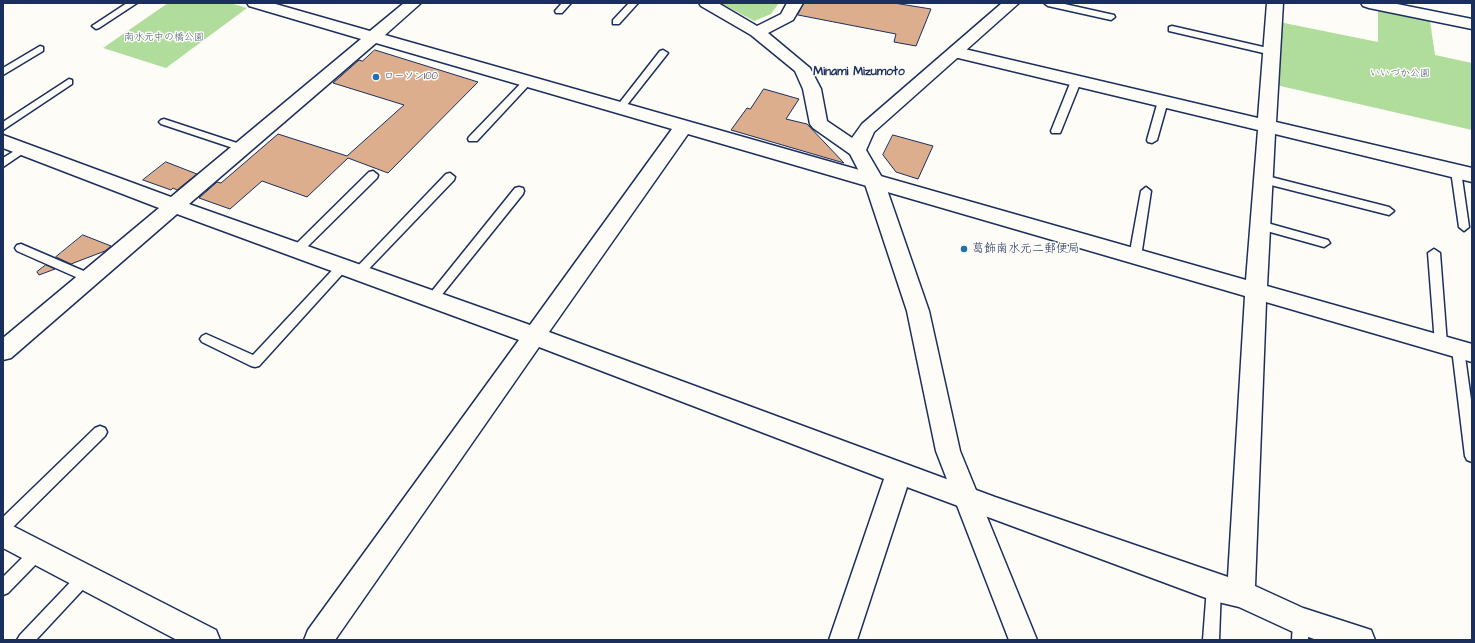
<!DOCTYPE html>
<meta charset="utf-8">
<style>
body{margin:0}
#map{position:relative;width:1475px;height:643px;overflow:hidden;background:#fdfcf7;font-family:"Architects Daughter",sans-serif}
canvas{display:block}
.frame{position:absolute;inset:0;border:4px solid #1b2f5e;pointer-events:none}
</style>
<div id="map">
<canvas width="1475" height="643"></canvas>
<div class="frame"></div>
</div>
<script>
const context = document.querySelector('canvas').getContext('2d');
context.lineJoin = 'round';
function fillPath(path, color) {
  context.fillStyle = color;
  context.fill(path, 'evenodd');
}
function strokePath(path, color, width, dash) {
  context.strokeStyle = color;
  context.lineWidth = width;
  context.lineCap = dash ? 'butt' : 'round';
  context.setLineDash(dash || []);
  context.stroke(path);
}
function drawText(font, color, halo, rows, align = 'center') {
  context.font = font + ' "Architects Daughter","Klee One",sans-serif';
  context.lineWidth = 3;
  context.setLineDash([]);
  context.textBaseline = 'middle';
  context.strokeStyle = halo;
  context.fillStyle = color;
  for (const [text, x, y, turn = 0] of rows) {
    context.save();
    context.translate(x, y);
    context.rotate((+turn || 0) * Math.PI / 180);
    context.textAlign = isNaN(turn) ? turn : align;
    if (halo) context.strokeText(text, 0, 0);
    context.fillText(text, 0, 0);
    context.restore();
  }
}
const green = new Path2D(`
 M168,3H230L247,8L166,68L103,48Z
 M721,3H779L771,14L754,21Z
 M1378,9L1430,21L1435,55L1472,63V130L1276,85L1279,22L1378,42Z`);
const building = new Path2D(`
 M804,3H894L931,9L916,46L894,42L896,34L798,15Z
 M375,50L478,82L388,173L348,158L307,197L262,181L230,209L199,198L217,182L221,183L278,134L347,156L404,105L333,83L359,60L362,61Z
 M764,89L799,99L786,119L807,124L844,163L731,130L747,108L750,109Z
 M893,135L933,146L918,179L896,172L883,155Z
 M166,162L197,174L177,190L173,188L171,190L143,180Z
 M83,235L111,246L105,251L71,264L56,257Z
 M46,265L55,269L39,275L37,272Z`);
const lane = new Path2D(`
 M127,3H137L99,28L96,29L92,26Z
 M562,3H571L562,13H556L555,11Z
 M629,3H638L619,24H613V20Z
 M1044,3H1060L1114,15L1115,17L1111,20L1048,6Z
 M1172,26L1272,49L1277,52L1272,55L1169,31V27Z
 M40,46L43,47V51L3,75V68Z
 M663,50L668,53L623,110H617L615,108L617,106L660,51Z
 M528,78L533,81L531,83L477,141H469L468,139L469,137L525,79Z
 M1076,78L1081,81L1061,131L1060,133H1052L1051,131L1071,81Z
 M69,79L72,80V84L3,130V122Z
 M1163,98L1168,101L1157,140L1152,143L1148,142L1147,140L1158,101Z
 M164,119L246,146L247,148L242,151L161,124L159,122L161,120Z
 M24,145L28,146L29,148L28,150L3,167V158Z
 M1456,167L1461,171L1469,227L1464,231L1459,227L1451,171Z
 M373,171L378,175L377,178L302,252H294L292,249L294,246L369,172Z
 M450,173L455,177L454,180L363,275H355L353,272L355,269L446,174Z
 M1263,175L1389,207L1394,211L1389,215L1259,182L1258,179Z
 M519,187L523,188L524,191L523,194L436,302H428L426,299L428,296L515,188Z
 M1146,187L1151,191L1141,257L1139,260H1131L1129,257L1141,191Z
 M1260,221L1328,240L1330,243L1324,247L1256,228L1255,225L1256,222Z
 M21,244L93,275L95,278L93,281H85L17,251L15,248L17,245Z
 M1434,249L1440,253L1447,344L1445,348L1441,349L1437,348L1435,344L1428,253Z
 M343,262L347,263L349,266L347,269L259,366L255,367L251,366L202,342L200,339L202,336L206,334L253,355L339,263Z
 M1458,344L1462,345L1464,349L1472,407V462L1467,460L1465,456L1452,349L1454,345Z
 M100,426L105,428L107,432L105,436L8,532L3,534V517L95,428Z
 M38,545L43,547L45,552L43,557L8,593L3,595V577L33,547Z
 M85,570L90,572L92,577L90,582L36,640H17L20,635L80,572Z
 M1214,580L1219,582L1221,587L1219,640H1203L1207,587L1209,582Z
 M1301,613L1306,616L1309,621L1308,640H1292L1293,621L1296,616Z`);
const street = new Path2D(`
 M247,3H272L370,31L404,3H421L385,35L1246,280L1258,130L950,56L948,52L950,48L956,47L1258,118L1267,3H1283L1276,122L1472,168V182L1275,134L1267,286L1472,344V362L1266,302L1255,586L1303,608L1371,630L1375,640H1317L1291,631L1239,607L1214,601L907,487L857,640H829L884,479L539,347L335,640H304L308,630L519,340L177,214L11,358L3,360V338L159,208L3,148V135L171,197L361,39L249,6ZM376,43L672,129L530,325L189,204ZM688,134L1245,296L1228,577L995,497L549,332Z
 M699,3H718L757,26L781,14L787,3H803L793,20L768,33L810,68L821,89L827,121L864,146L866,150L864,154L857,156L850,154L813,128L810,124L803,89L795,71L751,35L701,6Z
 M1361,3H1392L1472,19V29L1369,8L1363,6Z
 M3,521L216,630L220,640H177L3,548Z`);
const secondary = new Path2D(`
 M1002,3H1019L874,132L866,150L884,181L929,311L960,451L1037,640H1009L936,451L907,311L864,181L848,150L852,138L862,124Z`);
const markers = [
 [376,77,4,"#1f6fb2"],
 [964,249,4,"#1f6fb2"]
];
const farParknames = [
 ["南水元中の橋公園",164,38],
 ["いいづか公園",1400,74]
];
const farPoinames = [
 ["ローソン100",384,77]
];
const farQuarternames = [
 ["Minami Mizumoto",859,72]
];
const poiNames = [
 ["葛飾南水元二郵便局",972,249]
];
fillPath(green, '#b0dd9c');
fillPath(building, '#dcae8d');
strokePath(building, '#1b2f5e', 1);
strokePath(lane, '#1b2f5e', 3);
strokePath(street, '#1b2f5e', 3);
strokePath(secondary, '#1b2f5e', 3);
fillPath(lane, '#fdfcf7');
fillPath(street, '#fdfcf7');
fillPath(secondary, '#fdfcf7');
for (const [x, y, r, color] of markers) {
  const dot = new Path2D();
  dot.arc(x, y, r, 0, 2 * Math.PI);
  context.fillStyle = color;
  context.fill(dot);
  strokePath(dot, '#fdfcf7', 1.5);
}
drawText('10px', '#405a6e', '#fdfcf7', farParknames);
drawText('10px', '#1b2f5e', '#fdfcf7', farPoinames, 'left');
drawText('bold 12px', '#1b2f5e', '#fdfcf7', farQuarternames);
drawText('12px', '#1b2f5e', '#fdfcf7', poiNames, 'left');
</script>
